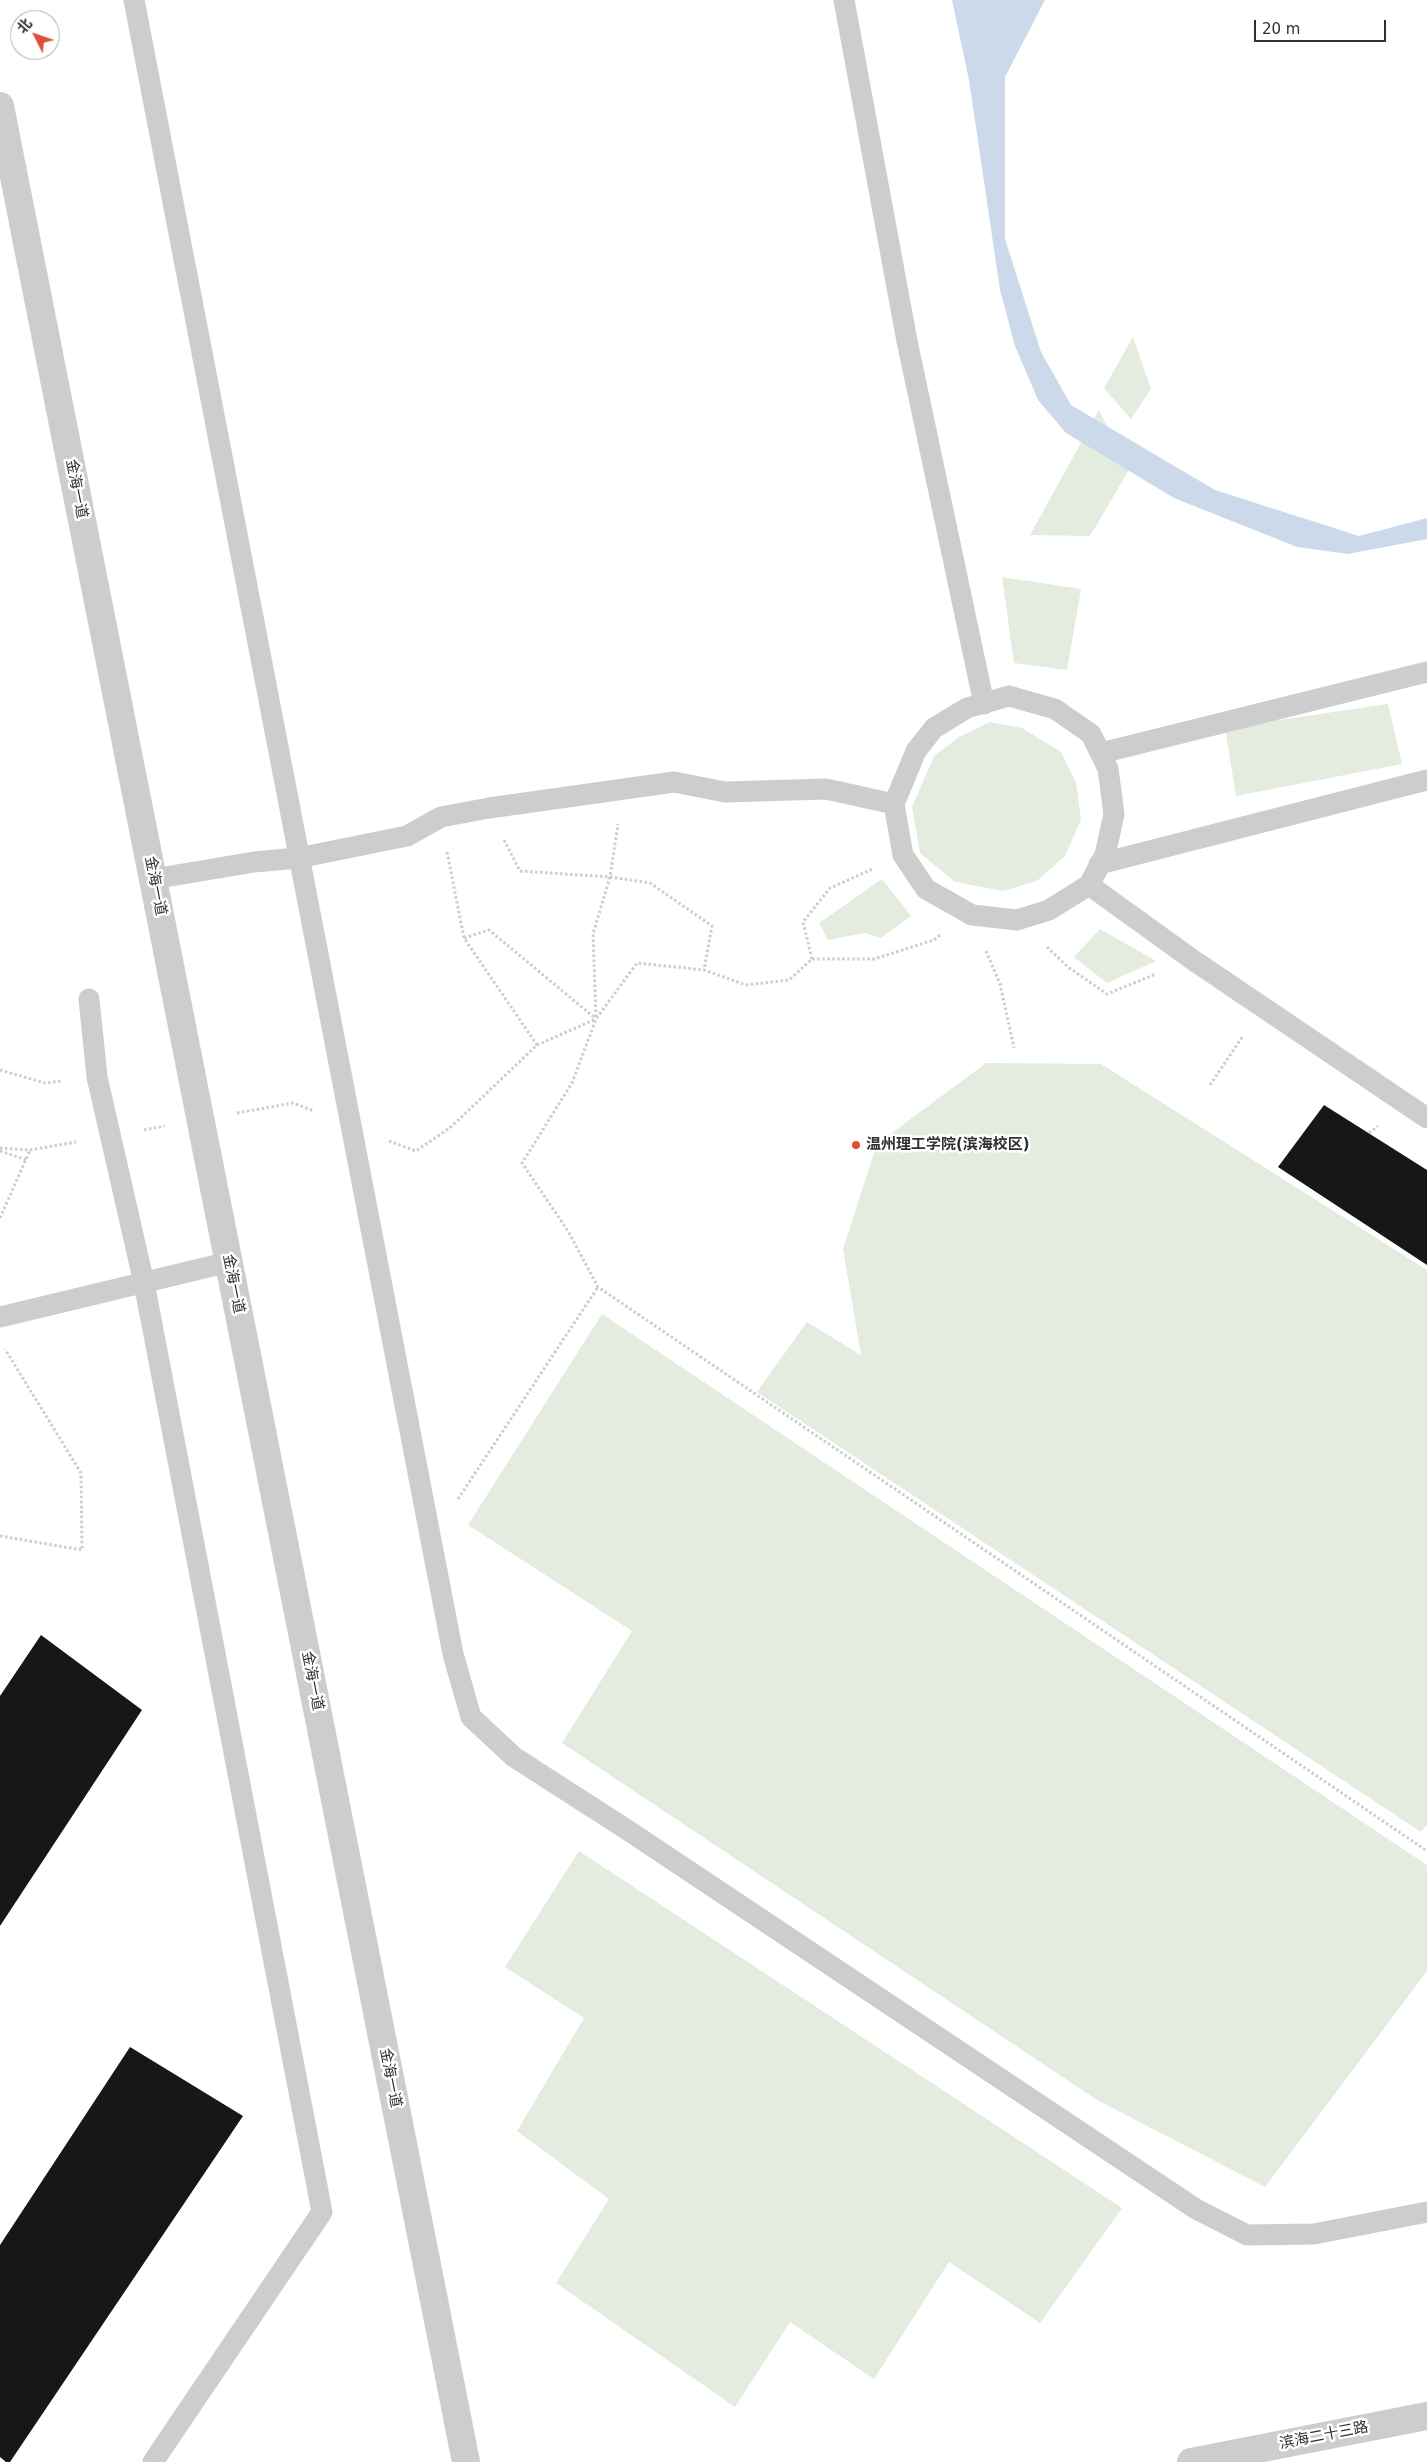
<!DOCTYPE html>
<meta charset="utf-8">
<style>
body{margin:0}
#map{position:relative;width:1427px;height:2462px;overflow:hidden;background:#fff;font-family:"DejaVu Sans","Noto Sans SC",sans-serif}
canvas{display:block}
.north{position:absolute;left:10px;top:10px;width:50px;height:50px;box-sizing:border-box;background:#fff;border:1px solid #acacac;border-radius:50%;rotate:311deg;font-size:14px;font-weight:700;line-height:20px;text-align:center;color:#303030}
.north::after{content:'';display:block;margin:auto;width:18px;height:22px;background:#de4e3b;clip-path:polygon(50% 0,100% 100%,50% 72%,0 100%)}
.scale{position:absolute;left:1254px;top:20px;width:132px;height:22px;box-sizing:border-box;border:2px solid #303030;border-top:0;padding-left:6px;font-size:15px;line-height:18px;white-space:nowrap;color:#303030;-webkit-text-stroke:4px #fff;paint-order:stroke}
</style>
<div id="map">
<canvas width="1427" height="2462"></canvas>
<div class="north">北</div>
<div class="scale">20 m</div>
</div>
<script>
const context = document.querySelector('canvas').getContext('2d');
context.lineJoin = 'round';
function fillPath(path, color) {
  context.fillStyle = color;
  context.fill(path, 'evenodd');
}
function strokePath(path, color, width, dash) {
  context.strokeStyle = color;
  context.lineWidth = width;
  context.lineCap = dash ? 'butt' : 'round';
  context.setLineDash(dash || []);
  context.stroke(path);
}
function drawText(font, color, halo, rows, align = 'center') {
  context.font = font + ' "DejaVu Sans","Noto Sans SC",sans-serif';
  context.lineWidth = 5;
  context.setLineDash([]);
  context.textBaseline = 'middle';
  context.strokeStyle = halo;
  context.fillStyle = color;
  for (const [text, x, y, turn = 0] of rows) {
    context.save();
    context.translate(x, y);
    context.rotate((+turn || 0) * Math.PI / 180);
    context.textAlign = isNaN(turn) ? turn : align;
    if (halo) context.strokeText(text, 0, 0);
    context.fillText(text, 0, 0);
    context.restore();
  }
}
const green = new Path2D(`
 M1133,337L1151,389L1131,419L1104,388Z
 M1099,410L1129,470L1090,536L1030,535Z
 M1002,577L1081,589L1067,670L1014,663Z
 M1388,704L1402,764L1236,796L1225,728Z
 M990,722L1022,728L1061,752L1076,783L1081,820L1065,856L1037,881L1003,891L955,882L920,853L912,807L934,756L959,737Z
 M882,879L911,916L881,938L865,933L828,940L819,923Z
 M1100,929L1156,961L1107,983L1074,957Z
 M986,1063L1101,1064L1427,1270V1825L1421,1832L757,1392L807,1322L861,1355L843,1249L877,1144Z
 M602,1314L1427,1865V1971L1265,2187L1097,2100L562,1743L632,1631L468,1525Z
 M579,1851L1122,2208L1040,2323L949,2262L874,2379L790,2322L735,2407L556,2283L609,2199L517,2131L584,2018L505,1967Z`);
const water = new Path2D(`
 M952,0H1045L1005,77V239L1041,352L1071,405L1215,490L1359,536L1427,518V539L1348,554L1297,547L1174,498L1066,433L1038,400L1015,346L1000,290L969,80Z`);
const building = new Path2D(`
 M1324,1105L1427,1170V1265L1278,1167Z
 M41,1635L142,1710L0,1926V1696Z
 M130,2047L243,2116L10,2462H6L0,2457V2245Z`);
const path = new Path2D(`
 M504,840L520,871L610,877L650,883L712,926L704,970
 M447,852L464,938L537,1045
 M940,935L934,940L874,959H812L789,980L746,985L704,970L637,963L596,1019L572,1083L522,1163L568,1231L598,1287L1427,1851
 M464,938L489,930L595,1018
 M1047,947L1068,967L1107,994L1156,974
 M986,951L1000,984L1014,1048
 M812,959L803,922L830,888L873,869
 M596,1017L593,934L610,877L618,824
 M0,1070L45,1083L62,1081
 M1210,1085L1243,1036
 M237,1113L293,1103L314,1111
 M144,1130L165,1126
 M1369,1133L1378,1126
 M389,1141L416,1151L451,1127L537,1045L596,1019
 M0,1148L30,1150L76,1142
 M0,1151L27,1160
 M0,1218L30,1150
 M458,1499L598,1287
 M0,1536L82,1550L81,1473L5,1349`);
const service = new Path2D(`
 M134,0L453,1654L471,1717L514,1757L629,1831L1196,2209L1247,2235L1314,2234L1427,2212
 M844,0L907,341L984,704
 M1009,696L1055,709L1091,734L1108,769L1114,814L1105,855L1089,885L1049,910L1017,920L972,915L926,889L903,855L894,804L916,751L934,728L967,708Z
 M1101,753L1427,672
 M1099,864L1427,780
 M153,879L254,862L298,858L407,836L441,817L489,808L674,782L725,792L826,789L894,804
 M1089,885L1193,960L1427,1118
 M89,999L97,1077L144,1283L322,2212L153,2462
 M0,1317L229,1262`);
const tertiary = new Path2D(`
 M0,106L466,2462
 M1191,2462L1427,2416`);
const markers = [
 [856,1145,5,"#de4e3b"]
];
const streetNames = [
 ["金海一道",76,489,79],
 ["金海一道",155,886,79],
 ["金海一道",233,1284,79],
 ["金海一道",312,1681,79],
 ["金海一道",390,2078,79],
 ["滨海二十三路",1324,2436,-11]
];
const poiNames = [
 ["温州理工学院(滨海校区)",866,1145]
];
fillPath(green, '#e3ecdf');
fillPath(water, '#ccd9eb');
fillPath(building, '#171717');
strokePath(path, '#cdcdcd', 3, [2.5, 2.5]);
strokePath(service, '#cdcdcd', 21);
strokePath(tertiary, '#cdcdcd', 28);
for (const [x, y, r, color] of markers) {
  const dot = new Path2D();
  dot.arc(x, y, r, 0, 2 * Math.PI);
  context.fillStyle = color;
  context.fill(dot);
  strokePath(dot, '#fff', 2);
}
drawText('15px', '#303030', '#fff', streetNames);
drawText('bold 15px', '#303030', '#fff', poiNames, 'left');
</script>
